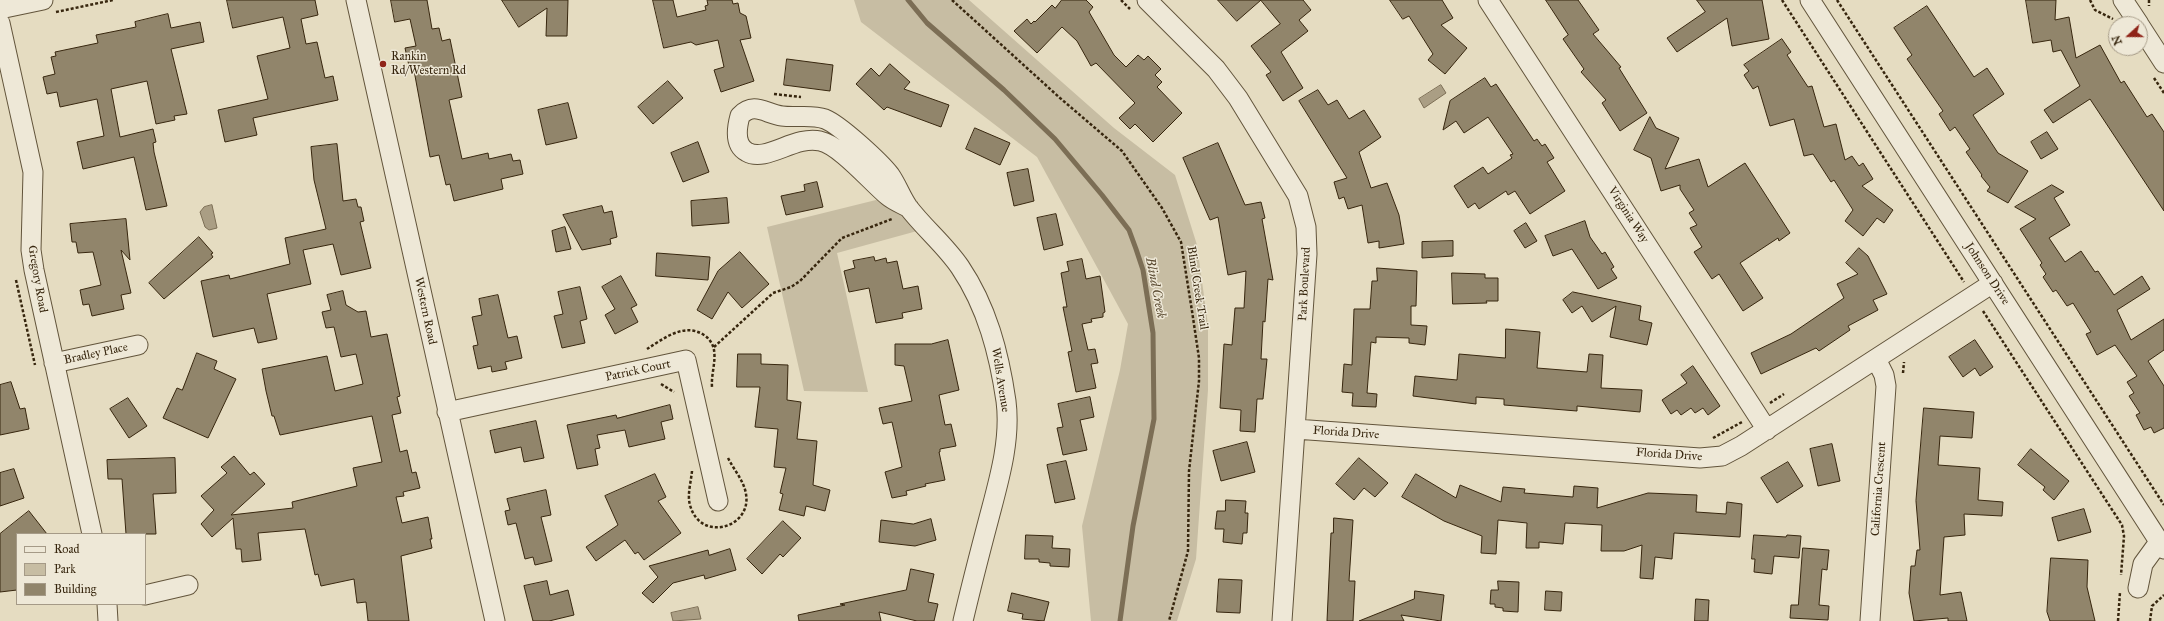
<!DOCTYPE html>
<style>
body{margin:0}
#map{position:relative;width:2164px;height:621px;overflow:hidden;background:#e5dcc1;font-family:"IM FELL Great Primer",serif}
canvas{display:block}
.legend{position:absolute;left:16px;top:533px;width:130px;height:72px;box-sizing:border-box;background:#eee8d7;border:1px solid #a59a87;margin:0;padding:5px 7px;list-style:none;font-size:12px;color:#37260e}
.legend li{display:flex;align-items:center;gap:8px;height:20px}
.legend b{width:20px;border:1px solid #a59a87}
.north{position:absolute;left:2108px;top:16px;width:40px;height:40px;box-sizing:border-box;background:#eee8d7;border:1px solid #a59a87;border-radius:50%;rotate:249deg;font-size:11px;font-weight:700;line-height:16px;text-align:center;color:#37260e}
.north::after{content:'';display:block;margin:auto;width:14px;height:18px;background:#8f2418;clip-path:polygon(50% 0,100% 100%,50% 72%,0 100%)}
</style>
<div id="map">
<canvas width="2164" height="621"></canvas>
<ul class="legend">
<li><b style="height:5px;background:#eee8d7"></b>Road</li>
<li><b style="height:11px;background:#c7bda3"></b>Park</li>
<li><b style="height:11px;background:#91856b"></b>Building</li>
</ul>
<div class="north">N</div>
</div>
<script>
const context = document.querySelector('canvas').getContext('2d');
context.lineJoin = 'round';
function fillPath(path, color) {
  context.fillStyle = color;
  context.fill(path, 'evenodd');
}
function strokePath(path, color, width, dash) {
  context.strokeStyle = color;
  context.lineWidth = width;
  context.lineCap = dash ? 'butt' : 'round';
  context.setLineDash(dash || []);
  context.stroke(path);
}
function drawText(font, color, halo, rows, align = 'center') {
  context.font = font + ' "IM FELL Great Primer",serif';
  context.lineWidth = 3;
  context.setLineDash([]);
  context.textBaseline = 'middle';
  context.strokeStyle = halo;
  context.fillStyle = color;
  for (const [text, x, y, turn = 0] of rows) {
    context.save();
    context.translate(x, y);
    context.rotate((+turn || 0) * Math.PI / 180);
    context.textAlign = isNaN(turn) ? turn : align;
    if (halo) context.strokeText(text, 0, 0);
    context.fillText(text, 0, 0);
    context.restore();
  }
}
const green = new Path2D(`
 M854,0H969L1114,128L1175,175L1197,245L1208,325V390L1196,559L1177,621H1091L1082,526L1120,370L1128,324L1037,157L861,22Z
 M880,199L928,228L837,253L868,392L804,391L767,227Z`);
const water = new Path2D(`
 M1441,85L1446,93L1424,108L1419,99Z
 M212,205L217,228L209,230L205,227L200,212L204,207Z
 M698,607L701,619L673,621L671,613Z`);
const stream = new Path2D(`
 M908,0L927,23L1004,90L1055,139L1102,195L1129,230L1136,249L1143,270L1153,333L1154,419L1133,526L1120,621`);
const building = new Path2D(`
 M227,0H315L318,15L301,19L306,44L317,42L325,78L333,76L338,100L253,118L257,135L225,142L218,110L268,99L257,56L290,48L283,17L233,28Z
 M391,0H427L432,29L439,28L442,41L450,39L462,97L449,100L462,159L488,153L489,159L511,154L513,161L520,160L523,174L501,179L503,189L454,201L450,184L446,185L439,155L430,157L413,65L409,66L405,48L416,46L410,19L395,22Z
 M502,0H568L567,36H546L547,8L519,27Z
 M653,0H673L677,17L706,10L705,6L708,5L707,0H732L733,4L738,3L740,13L746,16L751,38L740,40L754,81L721,92L714,70L724,67L718,40L696,45L691,42L664,48Z
 M1062,0H1086L1093,7L1089,12L1114,55L1126,67L1138,55L1144,60L1148,56L1161,69L1155,75L1162,82L1157,87L1182,113L1153,142L1135,124L1130,129L1119,118L1135,103L1096,63L1091,66L1077,41L1062,27L1037,53L1014,31L1027,19L1031,24L1034,21L1035,22L1052,5L1055,8Z
 M1218,0H1261L1237,21Z
 M1261,0H1303L1311,10L1299,20L1308,31L1281,52L1303,88L1283,101L1266,75L1271,72L1251,46L1280,24Z
 M1390,0H1442L1453,18L1441,25L1467,48L1445,74L1428,60L1433,54L1409,16L1403,19Z
 M1546,0H1578L1599,30L1593,34L1621,67L1619,68L1647,113L1620,131L1602,103L1606,100L1581,72L1584,69L1563,39L1568,35Z
 M1697,0H1762L1769,39L1732,46L1727,18L1677,52L1667,38L1705,12Z
 M2026,0H2056L2055,20L2069,17L2076,58L2100,45L2121,83L2124,81L2147,117L2152,114L2164,132V211L2090,99L2053,123L2044,110L2080,86L2061,50L2053,52L2051,40L2033,43Z
 M1927,6L1974,77L1987,68L2004,94L1973,115L1998,153L2028,171L2008,203L1987,191L1990,187L1981,176L1982,175L1966,152L1970,149L1955,127L1950,131L1939,114L1943,111L1907,59L1912,55L1894,28Z
 M168,14L171,28L200,22L204,42L171,49L187,114L174,116L175,120L156,124L147,81L111,89L120,137L153,129L156,142L153,143L154,152L167,206L146,210L134,157L83,169L77,142L104,136L97,99L60,107L57,92L47,94L43,77L55,74L51,57L56,56L55,52L98,43L96,35L136,27L135,22Z
 M1782,39L1791,52L1787,55L1808,87L1812,86L1824,127L1836,124L1845,160L1852,156L1859,166L1863,163L1873,179L1862,186L1893,210L1884,223L1877,218L1863,236L1845,221L1853,210L1834,180L1831,182L1813,154L1804,156L1794,119L1770,126L1758,86L1753,89L1744,75L1749,71L1744,65Z
 M787,59L833,65L830,91L784,85Z
 M890,64L910,82L904,89L949,105L941,127L887,107L884,110L856,84L871,68L879,76Z
 M1485,78L1491,87L1496,84L1534,141L1537,139L1542,146L1545,144L1554,158L1547,162L1565,191L1530,214L1515,191L1508,195L1506,191L1479,209L1475,203L1468,208L1454,186L1483,167L1488,174L1512,158L1510,155L1513,154L1488,117L1464,133L1456,121L1443,130L1450,101Z
 M668,81L683,98L653,124L638,107Z
 M1318,90L1328,105L1337,100L1349,119L1364,110L1381,137L1359,152L1371,188L1387,183L1399,215L1404,244L1379,248V241L1368,243L1362,205L1348,209L1344,197L1339,199L1334,182L1347,178L1299,101Z
 M568,103L577,138L546,145L538,110Z
 M1650,117L1656,128L1679,138L1665,169L1699,159L1708,187L1745,163L1790,233L1779,241L1778,238L1740,263L1763,298L1743,311L1719,274L1712,279L1694,252L1702,247L1690,228L1697,225L1689,213L1694,210L1680,189V185L1661,191L1651,158L1634,150Z
 M975,128L1010,143L1000,165L966,149Z
 M2047,132L2058,149L2041,159L2031,142Z
 M698,142L709,172L683,182L671,153Z
 M1218,143L1245,205L1261,202L1265,218L1262,219L1273,280L1268,279L1265,322L1263,321L1261,359H1267L1263,399H1257L1255,432L1240,431L1241,410L1220,408L1224,344L1232,345L1235,308H1244L1246,271L1228,275L1218,217L1210,220L1183,158Z
 M337,144L343,201L356,199L358,207H361L364,221L360,222L371,268L341,275L333,244L303,250L311,284L267,294L277,339L258,343L254,328L213,337L201,281L229,275L230,279L290,264L285,238L326,229L314,180L311,147Z
 M1028,169L1034,201L1014,206L1007,173Z
 M817,182L823,207L786,215L781,196L805,191L804,185Z
 M2052,185L2064,192L2054,198L2070,225L2049,238L2065,262L2081,251L2095,272L2098,271L2114,295L2142,276L2150,289L2117,310L2131,340L2164,319V350L2148,361L2164,386V428L2154,433L2151,427L2144,430L2136,415L2140,413L2129,396L2134,393L2127,382L2137,376L2115,345L2097,355L2086,334L2091,332L2073,303L2067,306L2056,290L2053,292L2043,277L2046,274L2040,265L2042,263L2020,229L2036,219L2015,207Z
 M727,198L729,223L692,226L691,201Z
 M602,206L604,213L612,211L617,237L610,239L611,244L582,250L563,215Z
 M1056,214L1063,245L1044,250L1037,218Z
 M126,219L130,260L121,250L131,293L121,295L124,309L92,316L89,304L83,305L80,290L101,285L93,252L78,253L76,242H72L70,224Z
 M1585,221L1590,237L1602,254L1605,252L1614,267L1611,269L1617,278L1598,289L1572,249L1553,256L1545,236Z
 M1526,223L1537,241L1525,248L1514,231Z
 M565,227L571,249L556,252L552,231Z
 M199,237L213,253L211,254L213,257L164,299L149,283Z
 M1453,241V256L1422,258V242Z
 M1859,248L1868,256L1887,294L1873,300L1878,310L1848,326L1850,330L1819,351L1816,348L1761,374L1751,353L1791,334L1844,298L1837,284L1858,274L1846,263Z
 M740,252L769,284L742,308L728,292L712,319L697,310L718,271Z
 M657,253L710,257L708,280L656,276Z
 M874,257L875,261L886,258L887,263L897,261L903,289L918,286L922,309L902,313L903,318L876,323L869,288L849,292L844,271L855,268L853,261Z
 M1082,259L1086,279L1100,276L1105,312L1103,313V317L1091,319L1092,322L1082,324L1088,350L1095,349L1098,363L1091,364L1096,388L1076,392L1068,352L1072,351L1063,307H1067L1061,273L1069,271L1067,262Z
 M1377,268L1417,271L1416,306H1411V325L1427,326L1425,345L1409,343V338L1376,337V343L1371,342L1367,393L1377,394L1376,407L1352,406L1353,393L1342,392L1344,364L1352,365L1354,309H1370L1372,281H1377Z
 M1452,273L1485,274V278H1498V301H1486L1487,303L1453,304Z
 M621,276L637,305L631,308L638,322L615,334L605,315L615,309L602,287Z
 M580,287L587,319L580,321L585,343L562,348L554,316L563,314L558,292Z
 M343,291L346,305L358,312L366,311L371,337L387,334L400,396L397,397L401,413L392,415L400,452L407,450L412,473L416,472L420,488L403,492L404,496L396,497L402,523L428,517L432,539H430L432,548L401,556L409,621H368L366,602L357,603L354,579L321,586L318,574L315,575L305,529L258,533L261,560L242,562L241,549H236L233,518L212,537L201,524L214,510L201,496L227,473L221,467L234,456L250,475L254,472L265,484L231,515L293,508L292,502L357,486L353,468L382,462L372,416L280,435L274,416H272L266,391L262,369L327,356L335,391L363,384L356,354L341,357L334,327L326,328L322,312L331,310L327,295Z
 M1573,292L1641,306L1639,320L1652,323L1647,345L1610,337L1616,306L1592,322L1582,306L1572,313L1563,300Z
 M498,295L508,338L517,336L522,358L505,362L507,369L492,372L491,366L478,369L473,346L478,345L472,317L482,315L479,299Z
 M1506,329L1540,332L1537,368L1587,372L1589,354L1603,355L1601,388L1642,390L1640,412L1577,406V411L1504,405V399L1476,397V404L1413,396L1415,376L1457,380L1459,354L1505,358Z
 M948,340L959,390L939,395L945,425L951,424L956,446L940,449V452H939L945,480L925,484L926,486L906,491L907,495L892,498L885,472L902,467L892,422L883,424L879,408L912,401L904,366L895,365V344H931Z
 M1975,340L1993,367L1980,376L1975,368L1963,377L1949,357Z
 M197,353L217,361L214,369L236,379L208,438L163,418L177,388L182,390Z
 M738,354H761V364L788,365L787,400L801,402L797,439L817,441L813,485L830,490L825,511L806,506L804,516L779,510L783,494L780,493L786,468L774,467L778,429L755,427L760,387H737Z
 M1693,366L1720,406L1708,415L1703,408L1695,413L1691,408L1681,415L1677,410L1671,414L1662,400L1687,383L1681,375Z
 M11,382L20,409L25,408L29,429L0,435V385Z
 M1090,397L1094,417L1080,420L1087,450L1063,455L1057,428L1063,427L1058,404Z
 M128,398L147,426L129,438L110,409Z
 M670,405L673,419L661,422L665,439L629,447L625,430L597,435L600,448L595,449L598,465L577,469L567,425L616,415L617,418Z
 M1924,408L1974,412L1972,438L1940,436L1938,465L1980,468L1978,500L2003,502L2002,516L1964,514L1965,535L1944,537L1940,595L1961,592L1967,621H1948V618L1914,621L1909,593L1911,566H1915L1917,550H1920L1916,501Z
 M536,421L544,458L524,462L521,447L495,453L490,431Z
 M1247,442L1255,472L1221,481L1213,451Z
 M1832,444L1840,481L1818,486L1810,449Z
 M2031,449L2069,481L2054,500L2043,490L2045,487L2018,465Z
 M175,458L176,493L153,494L156,534H126L122,479H108L107,460Z
 M1359,458L1388,483L1375,497L1364,488L1354,500L1336,484Z
 M1066,461L1075,499L1055,503L1047,465Z
 M1788,462L1803,486L1777,503L1761,478Z
 M14,469L24,498L0,506V473Z
 M655,474L666,497L658,501L681,533L644,560L638,552L635,554L625,540L596,561L586,547L618,525L605,496Z
 M1416,474L1456,498L1460,485L1501,502L1503,487L1525,489L1524,493L1573,497L1574,486L1598,488L1597,508L1648,493L1697,495L1696,512L1726,514L1727,502L1742,504L1740,537L1674,533L1672,559L1655,557L1653,579L1640,578L1642,545L1624,551H1601L1602,525L1565,523L1563,544L1539,542V548H1526L1527,523L1498,520L1496,554L1481,553L1482,536L1444,521L1402,497Z
 M546,490L551,515L541,517L552,561L535,565L533,557L525,559L516,523L508,525L505,511L510,510L507,499Z
 M1226,500L1246,501L1245,513H1248L1247,533H1243L1242,544L1223,542L1224,529H1215L1217,511H1225Z
 M2084,509L2091,532L2058,541L2052,518Z
 M29,511L47,534H17V590L0,592V534Z
 M1334,518L1353,520L1349,581H1355L1353,621H1327L1331,533H1333Z
 M931,519L936,540L915,546L879,542L881,520L913,524Z
 M783,521L801,538L783,557L780,554L762,574L747,559Z
 M1026,535L1053,536L1052,548L1070,549L1069,567L1050,566V563L1039,562V559H1025Z
 M1754,535L1786,537L1787,535L1801,536L1799,558L1774,556L1772,574L1754,572L1755,559H1752Z
 M1803,548L1829,550L1827,570L1822,569L1819,605L1829,606L1828,620L1790,618L1791,605H1798Z
 M730,549L736,570L705,579L704,575L673,583L653,603L642,593L658,577L649,566L708,550L709,555Z
 M2051,558L2088,560L2087,587L2095,621H2050L2047,612Z
 M911,569L934,574L928,602L938,604L934,621H917L879,612L881,621H799L798,615L845,605L840,604L906,590Z
 M1219,579L1242,580L1240,613L1217,612Z
 M547,581L550,595L568,590L574,615L549,621H533L524,586Z
 M1498,581L1519,582L1518,612L1503,611V608L1495,607V604H1490L1491,590H1498Z
 M1415,591L1444,595L1441,621L1401,615L1404,621H1359L1414,599Z
 M1546,591L1562,592L1561,611L1545,610Z
 M1012,593L1049,602L1044,621L1022,619L1023,614L1008,611Z
 M1696,599L1709,600L1708,621H1695Z`);
const path = new Path2D(`
 M952,0L1060,98L1122,151L1162,208L1181,242L1192,311L1199,358V381L1189,471L1188,551L1169,621
 M1121,0L1130,9
 M1782,0L1964,282
 M1837,0L2164,505
 M2090,0L2095,10L2113,19
 M2149,0V6
 M56,12L113,0
 M2154,78L2164,93
 M774,94L801,97
 M16,280L35,365
 M1983,311L2122,525L2124,536L2121,575
 M714,347L773,293L791,287L800,281L842,238L892,219
 M647,349C663,339 684,322 704,335C709,338 713,344 714,350C716,362 711,375 712,387
 M1903,373L1904,362
 M661,384L674,392
 M1770,403L1784,394
 M1713,438L1742,422
 M692,471C691,482 687,495 690,505C700,543 752,528 746,494C744,481 734,470 728,458
 M2118,621L2120,592
 M2150,621L2152,606L2164,595`);
const minor = new Path2D(`
 M356,0L495,621
 M1147,0L1216,69L1238,98L1298,196L1306,227L1307,254L1282,621
 M1488,0L1767,430
 M1810,0L2164,549
 M2123,0L2139,24
 M0,9L43,0
 M0,23L33,172L31,250L34,270L92,534
 M2140,26L2164,63
 M909,208C902,204 894,201 888,196C871,182 840,145 820,141C795,135 766,163 747,152C734,145 737,127 740,116C754,101 766,114 782,116C796,118 811,114 825,119C840,125 880,162 890,175C897,185 901,197 908,207C924,228 945,245 960,267C987,307 999,353 1006,401C1011,440 999,480 989,518C980,552 971,587 963,621
 M54,363L138,345
 M447,412L686,360L718,501
 M1295,429L1700,458L1722,456L1741,446L1993,283
 M2138,588L2143,564L2159,542
 M145,595L188,585
 M107,604L108,621
 M1870,621L1886,386L1884,375L1876,359`);
const markers = [
 [383,64,4,"#8f2418"]
];
const poiNames = [
 ["Rankin",391,57],
 ["Rd/Western Rd",391,71]
];
const streetNames = [
 ["Virginia Way",1628,215,57],
 ["Johnson Drive",1987,274,57],
 ["Gregory Road",37,279,80],
 ["Park Boulevard",1305,284,-87],
 ["Blind Creek Trail",1197,288,81],
 ["Western Road",425,311,78],
 ["Bradley Place",96,354,-12],
 ["Patrick Court",638,371,-12],
 ["Wells Avenue",1000,380,81],
 ["Florida Drive",1346,433,4],
 ["Florida Drive",1669,455,4],
 ["California Crescent",1879,489,-86]
];
const waterNames = [
 ["Blind Creek",1155,288,79]
];
fillPath(green, '#c7bda3');
fillPath(water, '#aa9e84');
strokePath(water, '#7c6e55', 1);
strokePath(stream, '#7c6e55', 5);
fillPath(building, '#91856b');
strokePath(building, '#37260e', 1);
strokePath(minor, '#62543b', 21);
strokePath(path, '#37260e', 2.5, [3, 2]);
strokePath(minor, '#eee8d7', 19);
for (const [x, y, r, color] of markers) {
  const dot = new Path2D();
  dot.arc(x, y, r, 0, 2 * Math.PI);
  context.fillStyle = color;
  context.fill(dot);
  strokePath(dot, '#eee8d7', 1.5);
}
drawText('12px', '#37260e', '#eee8d7', poiNames, 'left');
drawText('12px', '#37260e', '#eee8d7', streetNames);
drawText('italic 13px', '#5a4a31', '#eee8d7', waterNames);
</script>
